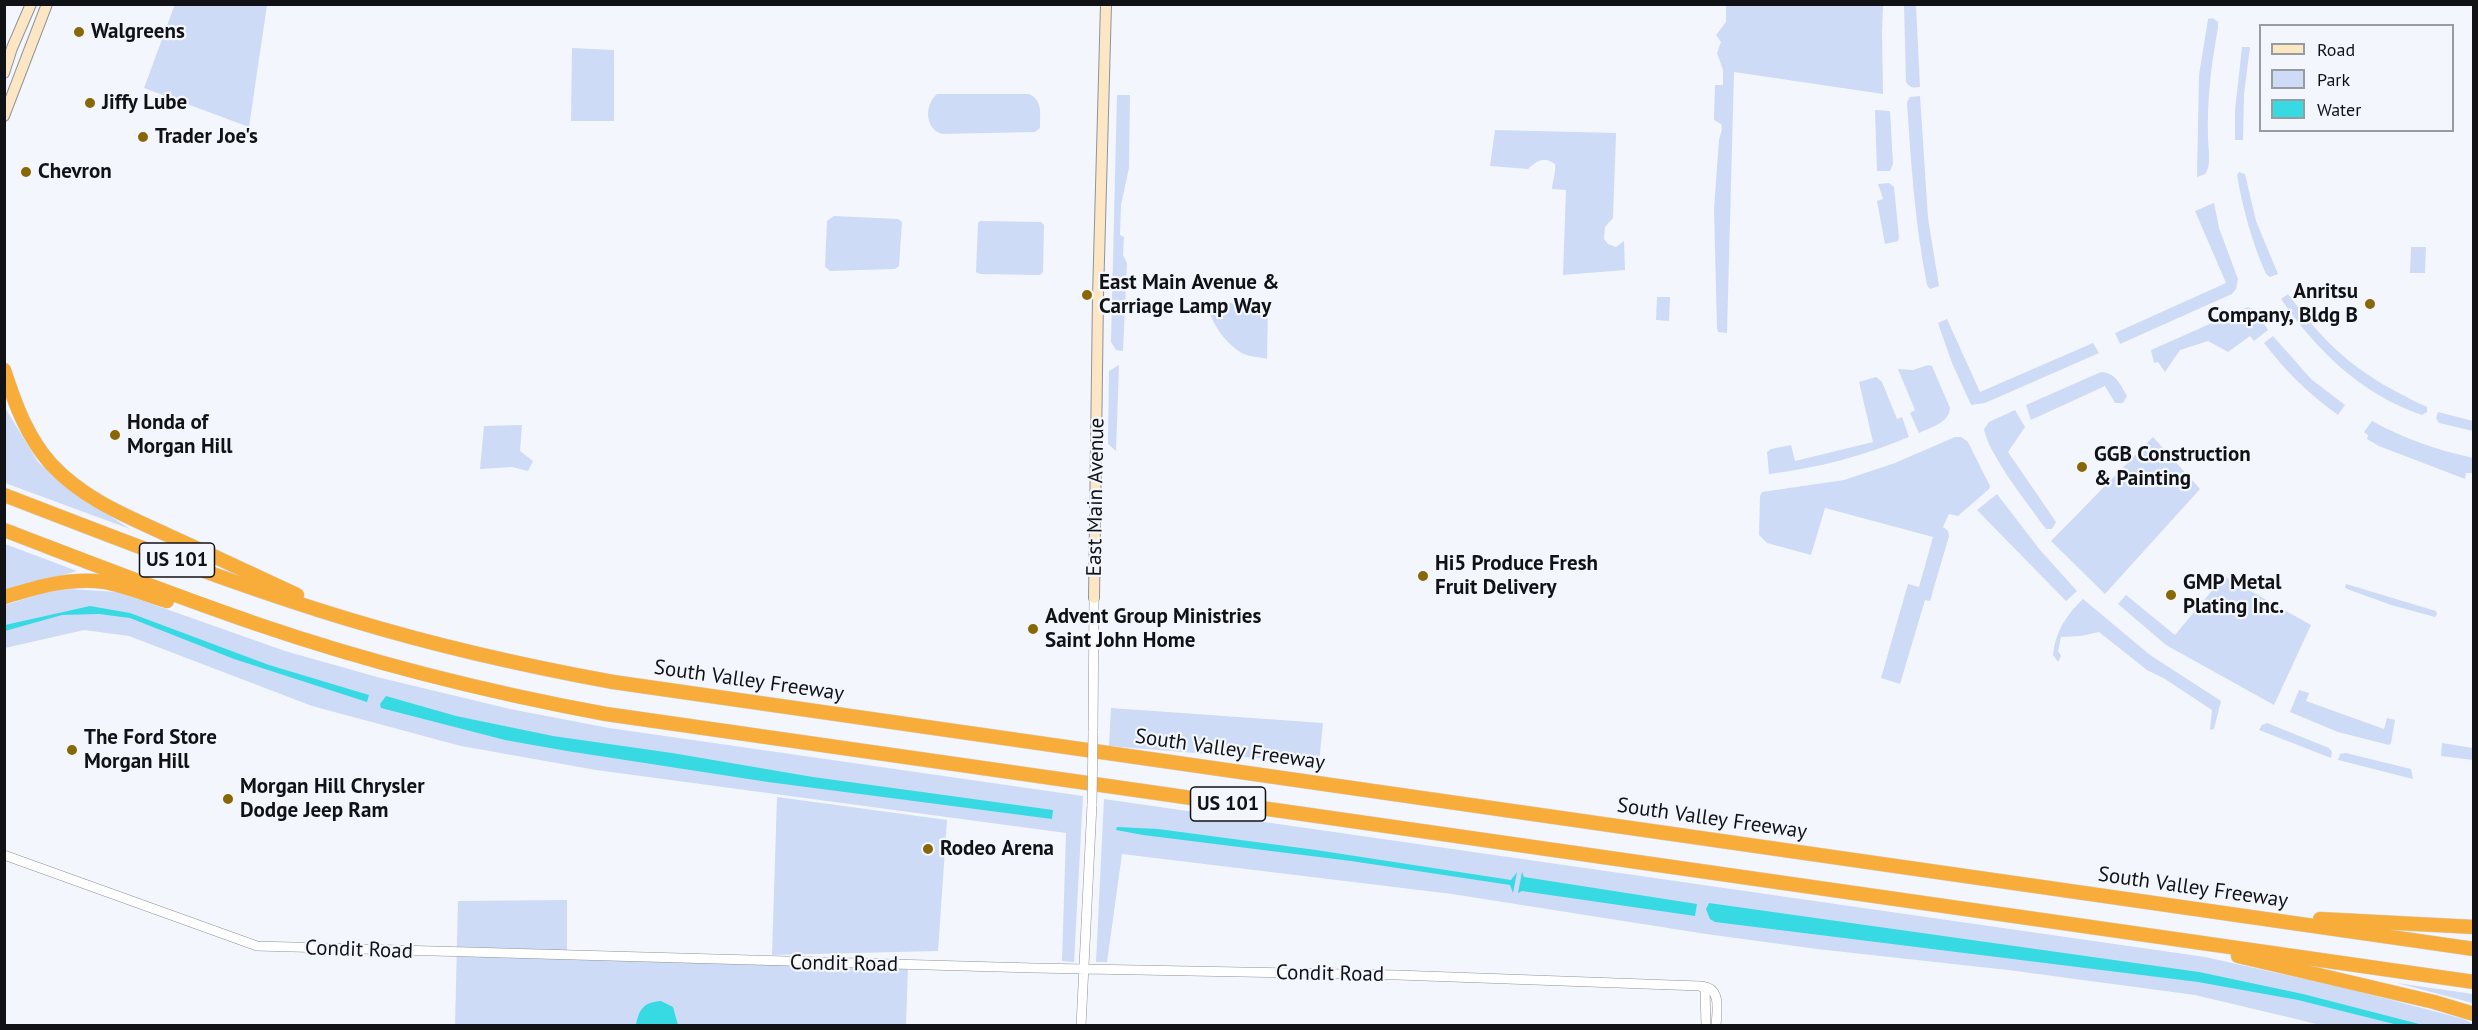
<!DOCTYPE html>
<style>
body{margin:0}
#map{position:relative;width:2478px;height:1030px;overflow:hidden;background:#f3f6fd;font-family:"PT Sans",sans-serif}
canvas{display:block}
.frame{position:absolute;inset:0;border:6px solid #101215;pointer-events:none}
.legend{position:absolute;left:2259px;top:24px;width:195px;height:108px;box-sizing:border-box;background:#f3f6fd;border:2px solid #989ba0;margin:0;padding:8px 10px;list-style:none;font-size:18px;color:#101215}
.legend li{display:flex;align-items:center;gap:12px;height:30px}
.legend b{width:30px;border:2px solid #989ba0}
</style>
<div id="map">
<canvas width="2478" height="1030"></canvas>
<div class="frame"></div>
<ul class="legend">
<li><b style="height:8px;background:#fde6c4"></b>Road</li>
<li><b style="height:16px;background:#cddbf7"></b>Park</li>
<li><b style="height:16px;background:#37dae2"></b>Water</li>
</ul>
</div>
<script>
const context = document.querySelector('canvas').getContext('2d');
context.lineJoin = 'round';
function fillPath(path, color) {
  context.fillStyle = color;
  context.fill(path, 'evenodd');
}
function strokePath(path, color, width, dash) {
  context.strokeStyle = color;
  context.lineWidth = width;
  context.lineCap = dash ? 'butt' : 'round';
  context.setLineDash(dash || []);
  context.stroke(path);
}
function drawText(font, color, halo, rows, align = 'center') {
  context.font = font + ' "PT Sans",sans-serif';
  context.lineWidth = 4.5;
  context.setLineDash([]);
  context.textBaseline = 'middle';
  context.strokeStyle = halo;
  context.fillStyle = color;
  for (const [text, x, y, turn = 0] of rows) {
    context.save();
    context.translate(x, y);
    context.rotate((+turn || 0) * Math.PI / 180);
    context.textAlign = isNaN(turn) ? turn : align;
    if (halo) context.strokeText(text, 0, 0);
    context.fillText(text, 0, 0);
    context.restore();
  }
}
const green = new Path2D(`
 M175,4L267,5L249,127L144,88Z
 M1726,5H1883L1882,32L1883,94L1734,72L1727,333L1718,332L1717,328L1714,209L1719,140L1722,129L1721,124L1714,120L1715,85H1723V70L1717,53L1721,42L1716,35L1726,22Z
 M1904,5H1916L1920,87C1913,88 1910,88 1906,82Z
 M2213,18L2218,22V28C2211,65 2207,100 2208,137C2208,148 2212,166 2205,174L2197,177L2199,75L2208,19Z
 M2242,47H2250L2244,94L2243,140H2235V110Z
 M572,48L614,50V121H571Z
 M937,94H1029C1043,101 1040,113 1040,128L1035,132L942,134C925,129 924,105 937,94Z
 M1117,95H1130L1129,168L1121,205L1120,235L1124,237L1123,255L1127,263L1123,351L1116,350L1111,342Z
 M1920,96L1928,218L1939,286L1930,289L1927,285C1915,225 1911,164 1907,102L1910,97Z
 M1875,110L1890,111L1893,164L1890,171H1877Z
 M1495,130L1616,133L1613,218L1605,227L1604,239L1608,244L1616,247L1624,241L1625,270L1563,275L1566,190L1552,189C1553,179 1556,173 1555,164C1543,156 1538,160 1528,169L1490,166Z
 M2239,172L2245,174L2256,221L2278,274L2270,277L2266,274C2252,242 2243,210 2237,175Z
 M1889,183L1894,187L1899,238L1898,241L1885,244L1877,201L1883,199L1878,184Z
 M2214,203L2219,228L2238,279L2236,289L2232,294L2120,344L2115,333L2226,283L2195,211Z
 M834,216L898,219L902,222L899,266L895,269L830,271L825,267L827,221Z
 M980,221L1041,222L1044,225L1043,272L1040,275L980,274L976,272L978,223Z
 M2411,247H2426L2425,273H2410Z
 M2288,294C2330,351 2362,377 2427,407V412L2422,415C2362,395 2316,350 2281,299Z
 M1657,297H1670L1669,321L1656,320Z
 M1207,301L1268,307L1267,359C1260,357 1250,357 1244,354C1226,345 1209,321 1207,301Z
 M2248,307L2255,310L2268,330L2254,341L2250,336L2228,352L2208,341L2180,350L2165,372L2158,362L2154,363L2151,350Z
 M1947,319L1980,392L2093,343L2099,353L1985,403L1971,405L1952,363L1938,323Z
 M2273,336L2311,379L2345,405L2338,415C2309,394 2286,372 2264,343Z
 M1119,365L1116,451L1108,444L1109,371Z
 M1928,365L1932,366L1950,408C1949,423 1931,427 1919,433L1910,413L1915,410L1898,369L1913,370Z
 M2101,372C2116,373 2120,384 2127,396L2123,403H2115L2105,386L2031,420L2026,405Z
 M1876,377L1882,382L1897,419L1902,417L1909,437C1863,456 1818,468 1769,474L1767,452L1771,449L1791,445L1795,461L1873,442L1859,382Z
 M4,406L38,462L63,485L130,529L5,483Z
 M2015,410L2025,427L2008,452L2056,522L2052,529H2046C2030,507 1988,454 1984,429L1989,422Z
 M2438,412L2473,421V431L2439,423L2436,418Z
 M2372,421C2405,439 2437,450 2473,458L2472,473H2466L2465,479L2379,446L2367,439L2368,435L2364,432Z
 M522,425L520,451L533,461L528,471L512,467L480,469L484,426Z
 M1955,437H1961L1968,442L1990,486L1989,489L1958,516L1949,514L1943,527L1948,531L1949,536L1930,601L1925,600L1900,684L1881,678L1908,584L1919,587L1933,537L1825,508L1811,555L1767,543L1759,535L1760,496L1762,492L1844,480L1895,463Z
 M2153,437L2200,489L2105,594L2051,541Z
 M1997,494L2040,550L2077,591L2066,601L1977,510Z
 M5,544L77,571L5,592Z
 M2224,576L2311,625L2274,705L2166,645L2118,604L2126,595L2175,635Z
 M2346,584L2436,611L2437,614L2435,617L2391,605L2347,589L2345,587Z
 M70,589L118,592L285,651L377,677L510,709L609,728L1083,796L1074,962L1062,961L1066,833L596,770L461,746L312,706L129,636L84,630L5,648V605L51,591Z
 M2083,599L2150,655L2221,701L2214,729L2210,730L2212,710L2165,679L2147,670L2099,632L2081,636L2061,637L2058,651L2061,656L2058,662L2053,655C2055,632 2067,614 2083,599Z
 M2299,690L2309,693L2306,701L2384,729L2387,718L2395,720L2391,743L2389,745L2338,732L2290,712Z
 M1111,708L1323,723L1319,763L1109,746Z
 M2267,723L2329,748L2332,752L2331,758L2259,730L2262,725Z
 M2442,743L2473,748V760L2441,756Z
 M2346,753L2411,769L2413,779L2338,760L2340,754Z
 M777,797L947,820L938,951L772,955Z
 M1104,799L2205,957L2349,989L2464,1019L2474,1025H2321L2195,995L2008,970L1817,949L1706,934L1452,894L1122,854L1107,962H1096Z
 M567,900V956L908,966L906,1025L455,1026L458,901Z
 M2397,983L2473,994V1004L2469,1002Z`);
const water = new Path2D(`
 M90,606L130,613L269,665L369,695L367,702L234,659L130,618L99,614L62,615L5,631V625Z
 M386,696L456,716L553,736L672,753L813,777L1053,810L1052,819L768,782L567,751L505,740L381,708L380,704Z
 M1117,827L1158,829L1316,850L1511,880L1517,872L1513,893L1510,885L1351,861L1143,835L1116,830Z
 M1522,872L1524,877L1697,904L1695,916L1522,891L1518,893Z
 M1709,903L2199,972L2303,994L2423,1025H2398L2298,1000L2198,982L1715,922L1710,919L1706,909Z
 M661,1001L673,1007L678,1025H636C639,1009 644,1002 661,1001Z`);
const tertiary = new Path2D(`
 M1093,733L1094,598
 M4,855L257,946L1034,968L1397,975L1700,986C1722,987 1717,1009 1716,1026
 M1700,986L1705,989L1706,1026
 M1081,1026L1092,804`);
const secondary = new Path2D(`
 M4,73L12,48L31,4
 M4,116L47,4
 M1094,598L1098,296L1106,4`);
const motorway = new Path2D(`
 M4,370C15,404 27,437 51,464C84,500 129,517 172,537C214,556 256,576 297,595
 M4,495C119,539 234,585 351,620C437,646 525,666 613,682L2474,949
 M4,530C88,562 172,595 257,624C371,663 487,692 606,714L2474,982
 M4,597C37,587 70,577 105,582C126,586 147,595 167,601
 M2320,919L2474,927
 M2238,956L2434,1002L2474,1014`);
const tertiaryBridge = new Path2D(`
 M1092,804L1093,733`);
const markers = [
 [79,32,6,"#886805"],
 [90,103,6,"#886805"],
 [143,137,6,"#886805"],
 [26,172,6,"#886805"],
 [1087,295,6,"#886805"],
 [2370,304,6,"#886805"],
 [115,435,6,"#886805"],
 [2082,467,6,"#886805"],
 [1423,576,6,"#886805"],
 [2171,595,6,"#886805"],
 [1033,629,6,"#886805"],
 [72,750,6,"#886805"],
 [228,799,6,"#886805"],
 [928,849,6,"#886805"]
];
const shields = [
 [177,560,75],
 [1228,804,75]
];
const shieldNames = [
 ["US 101",177,560],
 ["US 101",1228,804]
];
const poiNames = [
 ["Walgreens",91,32],
 ["Jiffy Lube",102,103],
 ["Trader Joe's",155,137],
 ["Chevron",38,172],
 ["East Main Avenue &",1099,283],
 ["Carriage Lamp Way",1099,307],
 ["Anritsu",2358,292,"right"],
 ["Company, Bldg B",2358,316,"right"],
 ["Honda of",127,423],
 ["Morgan Hill",127,447],
 ["GGB Construction",2094,455],
 ["& Painting",2094,479],
 ["Hi5 Produce Fresh",1435,564],
 ["Fruit Delivery",1435,588],
 ["GMP Metal",2183,583],
 ["Plating Inc.",2183,607],
 ["Advent Group Ministries",1045,617],
 ["Saint John Home",1045,641],
 ["The Ford Store",84,738],
 ["Morgan Hill",84,762],
 ["Morgan Hill Chrysler",240,787],
 ["Dodge Jeep Ram",240,811],
 ["Rodeo Arena",940,849]
];
const streetNames = [
 ["East Main Avenue",1096,497,-89],
 ["South Valley Freeway",749,681,8],
 ["South Valley Freeway",1230,750,8],
 ["South Valley Freeway",1712,819,8],
 ["South Valley Freeway",2193,888,8],
 ["Condit Road",359,950,2],
 ["Condit Road",844,964,1],
 ["Condit Road",1330,974,1]
];
fillPath(green, '#cddbf7');
fillPath(water, '#37dae2');
strokePath(tertiary, '#8e939d', 10);
strokePath(secondary, '#8e939d', 12);
strokePath(motorway, '#d4d4d5', 15);
strokePath(tertiary, '#fff', 9);
strokePath(secondary, '#fde6c4', 10);
strokePath(motorway, '#f8ad3a', 14);
strokePath(tertiaryBridge, '#8e939d', 10, []);
strokePath(tertiaryBridge, '#fff', 9);
for (const [x, y, r, color] of markers) {
  const dot = new Path2D();
  dot.arc(x, y, r, 0, 2 * Math.PI);
  context.fillStyle = color;
  context.fill(dot);
  strokePath(dot, '#f3f6fd', 2);
}
for (const [x, y, w] of shields) {
  const box = new Path2D();
  box.roundRect(x - w / 2, y - 17, w, 34, 4.5);
  context.fillStyle = '#f3f6fd';
  context.fill(box);
  strokePath(box, '#101215', 1.5);
}
drawText('bold 20px', '#101215', null, shieldNames);
drawText('bold 21px', '#101215', '#f3f6fd', poiNames, 'left');
drawText('21px', '#101215', '#f3f6fd', streetNames);
</script>
